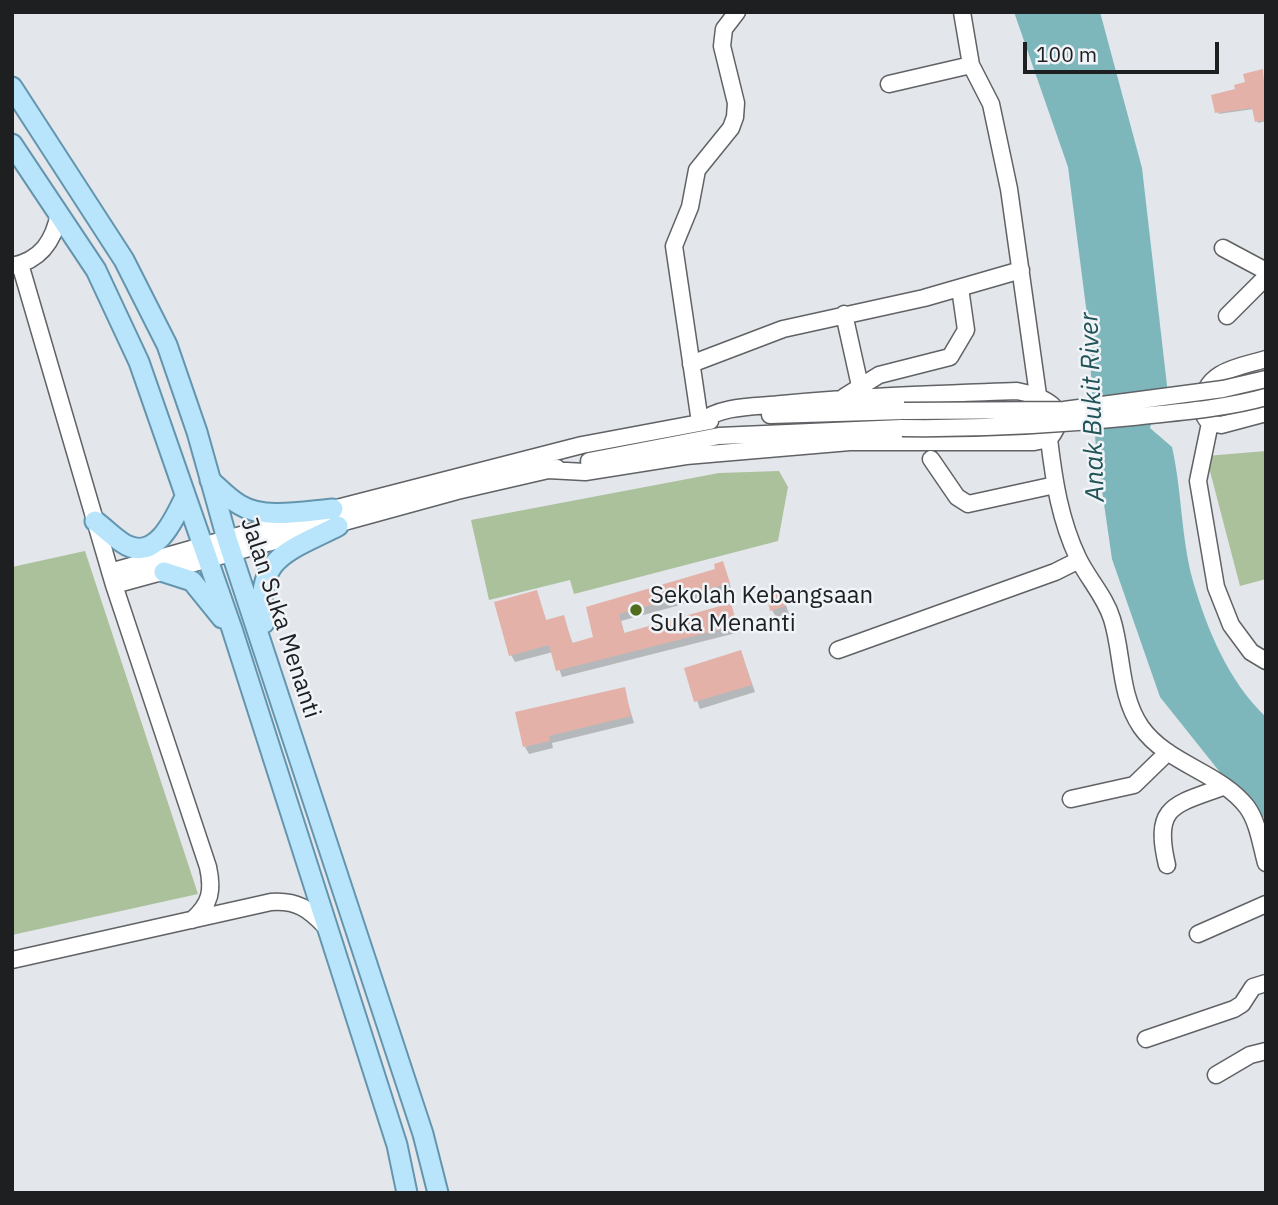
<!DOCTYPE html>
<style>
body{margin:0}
#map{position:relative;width:1278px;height:1205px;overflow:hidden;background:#e3e6ea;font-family:"IBM Plex Sans",sans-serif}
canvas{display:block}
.frame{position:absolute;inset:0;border:14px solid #1d1f20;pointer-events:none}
.scale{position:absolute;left:1023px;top:42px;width:196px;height:32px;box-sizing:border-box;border:4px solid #1d1f20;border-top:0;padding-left:9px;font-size:21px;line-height:24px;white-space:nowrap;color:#1d1f20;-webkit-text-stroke:5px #f0f3f7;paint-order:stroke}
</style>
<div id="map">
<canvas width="1278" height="1205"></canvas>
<div class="frame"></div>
<div class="scale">100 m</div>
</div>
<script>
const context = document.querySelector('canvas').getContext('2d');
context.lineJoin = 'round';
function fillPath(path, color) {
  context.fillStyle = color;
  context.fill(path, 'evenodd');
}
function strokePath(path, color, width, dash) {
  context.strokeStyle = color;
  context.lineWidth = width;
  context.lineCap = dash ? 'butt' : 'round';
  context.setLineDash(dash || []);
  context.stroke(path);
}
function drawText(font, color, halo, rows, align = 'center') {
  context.font = font + ' "IBM Plex Sans",sans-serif';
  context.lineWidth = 5;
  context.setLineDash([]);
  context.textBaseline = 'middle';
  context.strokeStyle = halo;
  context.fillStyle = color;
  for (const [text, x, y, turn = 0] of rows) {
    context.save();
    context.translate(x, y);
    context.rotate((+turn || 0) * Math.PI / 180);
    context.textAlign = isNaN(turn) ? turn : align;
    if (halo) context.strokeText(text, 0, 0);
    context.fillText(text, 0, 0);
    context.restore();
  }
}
const green = new Path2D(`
 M1266,451V579L1240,586L1206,456Z
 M779,471L788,487L778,541L574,594L570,580L489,600L471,520L719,473Z
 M85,551L198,894L12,935V567Z`);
const water = new Path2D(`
 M1014,12H1100L1142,168L1169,403L1155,409L1150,428L1172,447C1182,491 1181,538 1193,581C1207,630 1229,682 1266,717V820L1223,776L1160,697L1112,559L1096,449L1087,315L1068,167Z`);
const shadow = new Path2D(`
 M1263,73L1266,121L1258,123L1254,109L1218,114L1237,91Z
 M723,564L732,591L621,621L625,635L730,605L740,632L562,677L553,652L515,662L511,655L536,592L547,622L563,617L573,644L595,638L588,608L717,571Z
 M781,591L789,614L776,617L772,610Z
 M741,652L755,692L700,709L686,669Z
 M624,689L634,723L552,743L553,748L529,754L525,747Z`);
const building = new Path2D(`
 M1263,69L1266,120L1255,122L1252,108L1215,113L1211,95L1235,89L1234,85L1245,82L1243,74Z
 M723,561L730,583L619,614L624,633L731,603L737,625L556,671L549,645L509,656L494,602L537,590L546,620L564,615L572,643L593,637L586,607L715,569L714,564Z
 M782,589L786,606L770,611L766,593Z
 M741,650L752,685L694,702L684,668Z
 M625,687L631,716L549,736L550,741L523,747L515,712Z`);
const minor = new Path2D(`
 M962,12L971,65L991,104L1009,189L1038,395
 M889,84L971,65
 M1223,248L1266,271
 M20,264L114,585L208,867C213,890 211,904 192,920
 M12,266C41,260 54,241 59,213
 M844,314L860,386
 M1227,316L1266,277
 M1266,359C1240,367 1205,370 1203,403C1202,411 1204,418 1210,423L1221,425L1266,413
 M691,364L783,329L924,298L1021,270
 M844,397L879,375L950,357L966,330L960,288
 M770,415L904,411
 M1210,423L1198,481L1216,587L1231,625L1251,652L1266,661
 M1049,439C1054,481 1060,520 1078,558C1088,579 1105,596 1112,619C1123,654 1119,695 1141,727C1167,764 1220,772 1247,807C1258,822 1261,845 1266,863
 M931,459L957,497L968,504L1055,485
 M589,461L719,436L902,428
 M548,470L585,472L686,456L850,442H1034L1049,439C1075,408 1042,396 1017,391C938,394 860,396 782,404C755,407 722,405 700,422L674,246L690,207L697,170L731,128L735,117L736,103L722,46L724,29L737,12
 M110,572L333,509L582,445L710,421
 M114,585L457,491L557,468
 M838,650L1055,572L1079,560
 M1071,799L1134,785L1168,752
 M1167,865C1153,806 1173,805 1223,787
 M1198,934L1266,904
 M12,960L271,902C297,900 309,909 326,927
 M1146,1039L1234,1009L1242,1004L1253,987L1266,983
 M1216,1075L1250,1055L1266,1051`);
const major = new Path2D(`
 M12,87L124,260L167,345L197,432L227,539L423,1134L438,1193
 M12,144L96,270L139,362L232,629L397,1145L407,1193
 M210,480C219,488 229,499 240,505C264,520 306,511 333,509
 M95,521C105,528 115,539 126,545C157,561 175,517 185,497
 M164,572L192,581L222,618
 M264,623C254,557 287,552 338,526`);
const minorBridge = new Path2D(`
 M904,411L1064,410L1223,389L1266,379
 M902,428C980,429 1055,425 1133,417C1177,412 1223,409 1266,397`);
const markers = [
 [636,610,7,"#526c1e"]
];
const poiNames = [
 ["Sekolah Kebangsaan",650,596],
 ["Suka Menanti",650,624]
];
const streetNames = [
 ["Jalan Suka Menanti",280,618,72]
];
const waterNames = [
 ["Anak Bukit River",1093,407,-92]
];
fillPath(green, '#aac19c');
fillPath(water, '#7db7bc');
fillPath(shadow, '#0003');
fillPath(building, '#e3b1a7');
strokePath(minor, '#606265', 19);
strokePath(major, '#6395ae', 23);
strokePath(minor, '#fff', 16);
strokePath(major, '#b8e5fc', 19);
strokePath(minorBridge, '#606265', 19, []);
strokePath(minorBridge, '#fff', 16);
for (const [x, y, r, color] of markers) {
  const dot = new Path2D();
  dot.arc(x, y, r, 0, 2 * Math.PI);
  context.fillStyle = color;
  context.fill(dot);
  strokePath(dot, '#f0f3f7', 2.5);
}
drawText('24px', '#1d1f20', '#f0f3f7', poiNames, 'left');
drawText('24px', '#1d1f20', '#f0f3f7', streetNames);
drawText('italic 26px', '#205357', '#f0f3f7', waterNames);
</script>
